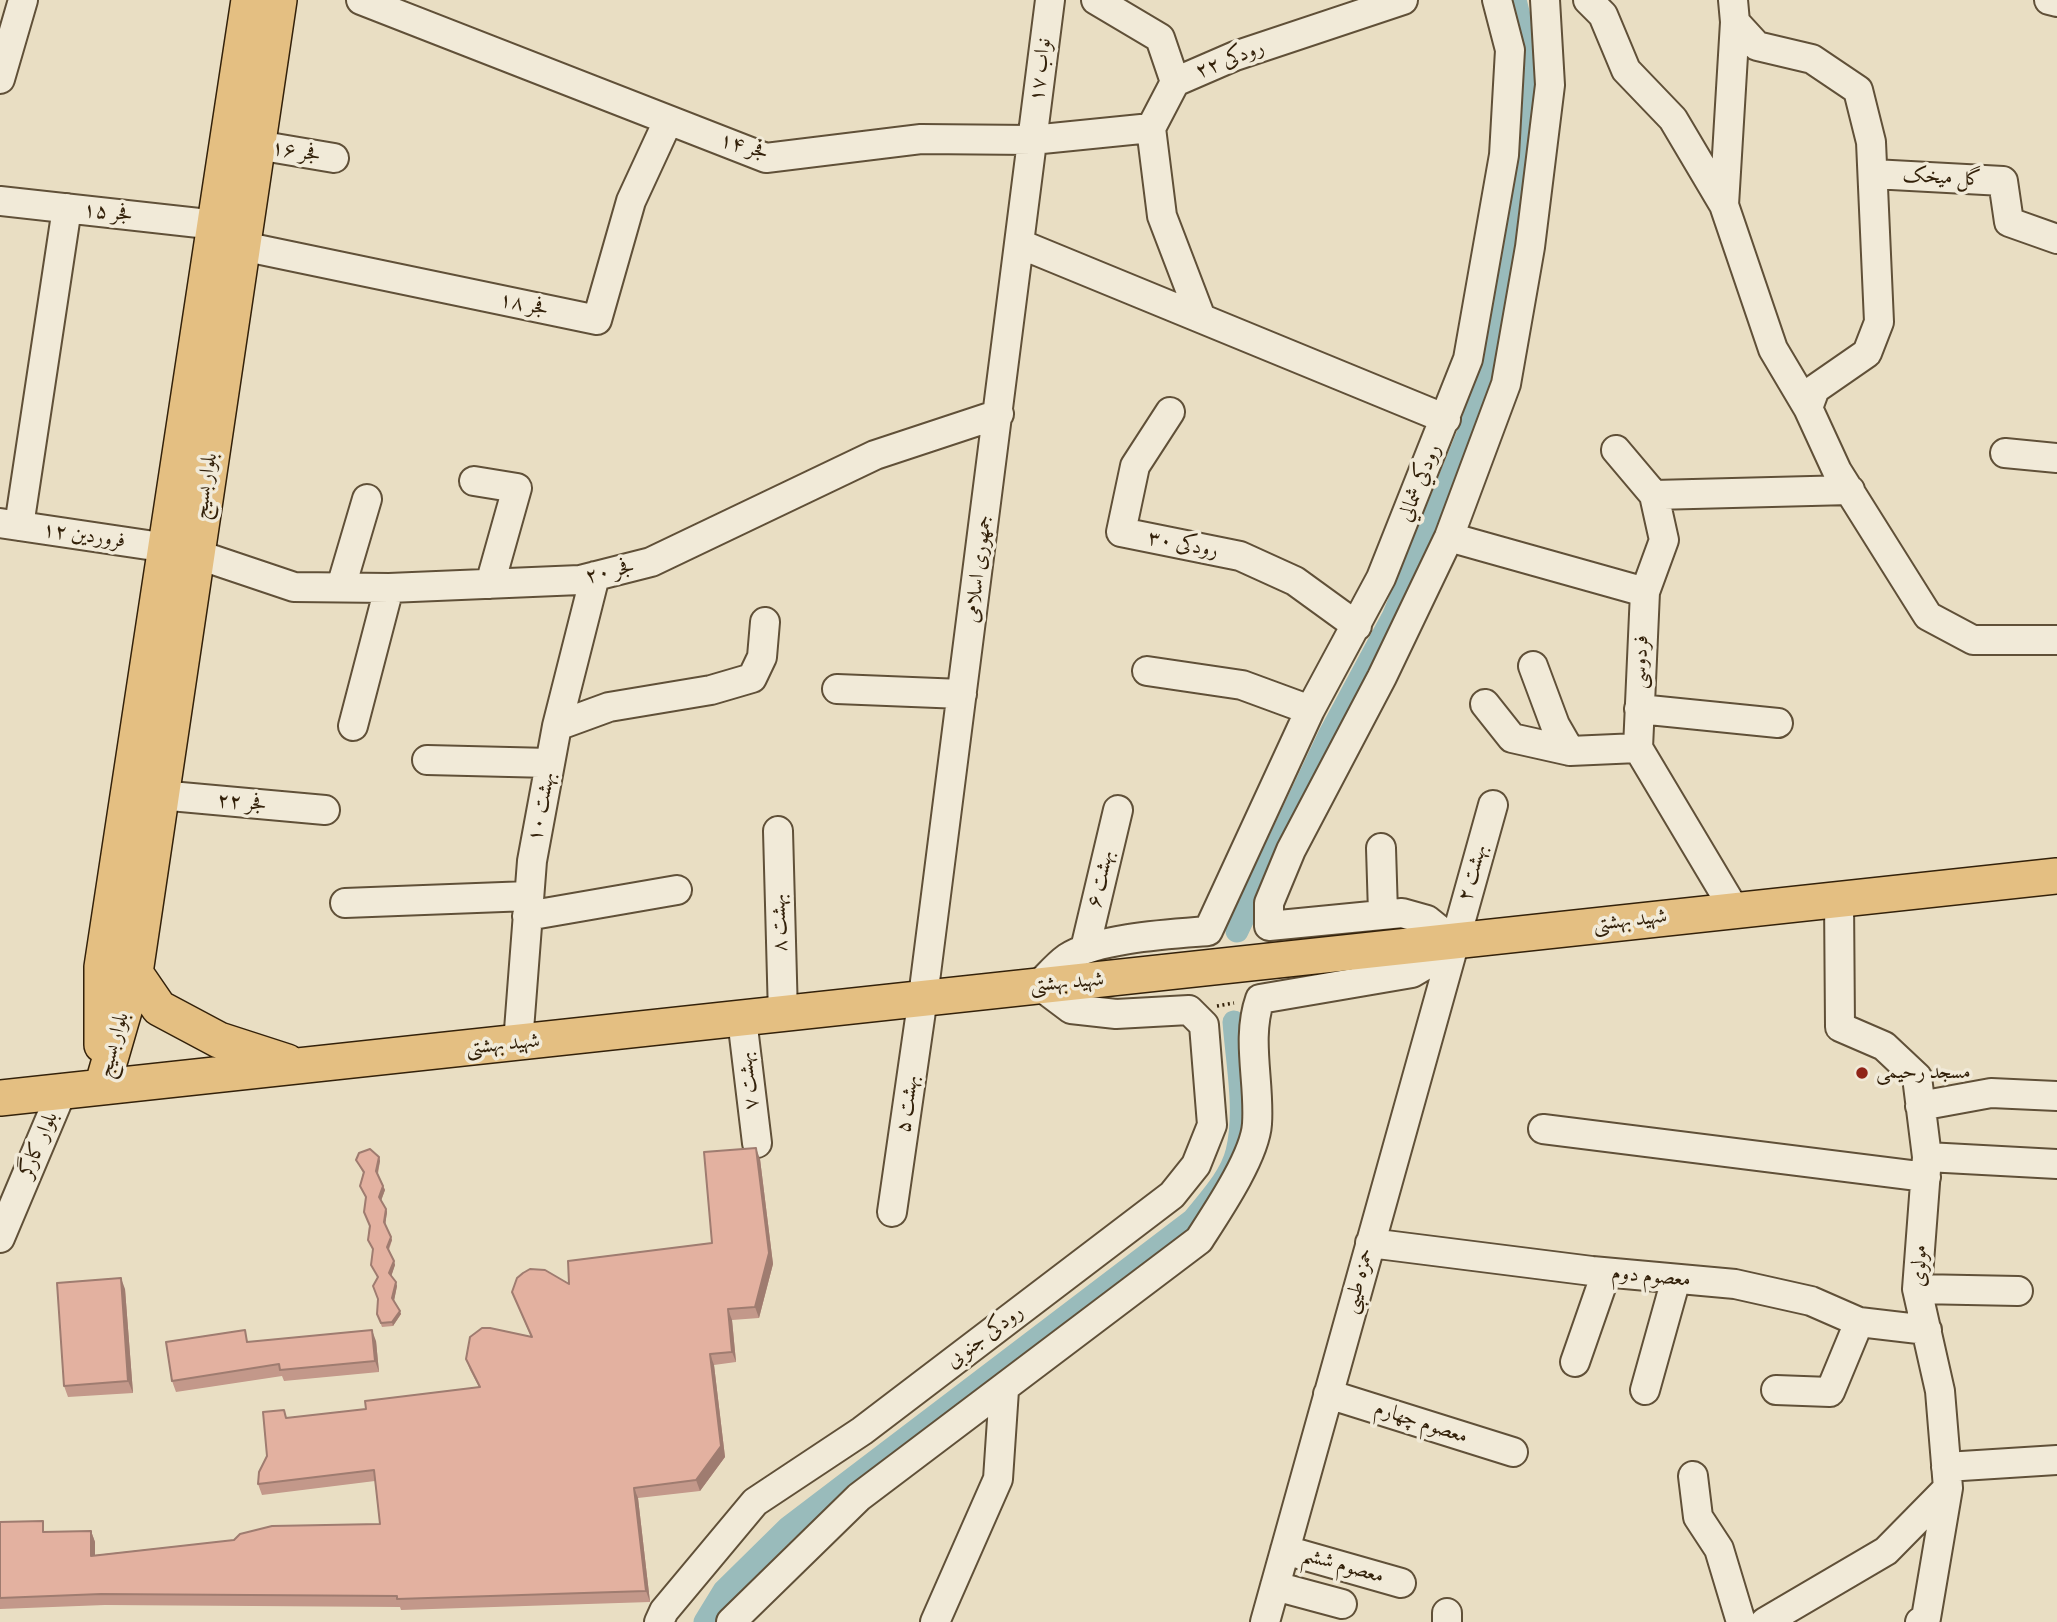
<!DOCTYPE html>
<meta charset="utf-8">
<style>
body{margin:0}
canvas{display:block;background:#e9dec3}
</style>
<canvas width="2057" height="1622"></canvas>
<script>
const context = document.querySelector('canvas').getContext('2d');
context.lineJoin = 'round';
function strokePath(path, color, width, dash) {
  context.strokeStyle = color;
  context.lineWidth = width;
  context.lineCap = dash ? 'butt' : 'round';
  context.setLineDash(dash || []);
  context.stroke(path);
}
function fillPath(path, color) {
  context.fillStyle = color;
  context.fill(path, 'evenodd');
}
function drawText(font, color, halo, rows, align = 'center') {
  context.font = font + ' Alegreya,Amiri,serif';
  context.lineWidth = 7;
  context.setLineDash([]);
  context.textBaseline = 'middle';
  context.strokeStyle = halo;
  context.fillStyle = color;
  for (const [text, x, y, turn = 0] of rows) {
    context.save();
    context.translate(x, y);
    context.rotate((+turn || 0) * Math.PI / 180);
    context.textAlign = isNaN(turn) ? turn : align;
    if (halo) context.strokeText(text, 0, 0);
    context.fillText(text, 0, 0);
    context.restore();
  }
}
const canal = new Path2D(`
 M1237,931L1330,734L1393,617L1469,432L1488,377L1524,152L1526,79L1520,20L1515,0
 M705,1622L724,1591L788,1528L1193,1220C1209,1200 1231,1177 1237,1152C1247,1111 1237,1063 1234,1022`);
const path = new Path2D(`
 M1217,1006L1234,1003`);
const minor = new Path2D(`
 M361,0L766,158L921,139L1032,140L1151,128
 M1096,0L1160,38L1175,82
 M1588,0L1603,15L1626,70L1673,119L1724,205L1773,349L1808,408L1837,471L1928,616L1973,640H2057
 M2049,0L2057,2
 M1735,22L1757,46L1812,59L1858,90L1871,142L1879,322L1867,353L1815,389L1808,408
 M0,79L23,0
 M257,145L334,158
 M1873,174L2003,181L2009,222L2057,239
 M0,201L217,225
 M1724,205L1735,22L1733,0
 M1020,244L1446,419
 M242,246L597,320L631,201L668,121
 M1201,318L1162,216L1151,128L1175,82L1235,56L1403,0
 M1170,412L1135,466L1121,532L1240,556L1295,581L1357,626
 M1616,450L1654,495L1664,540L1645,592
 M2005,453L2057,458
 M474,481L517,488L490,584
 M1654,495L1850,490
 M0,523L168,548
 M19,526L67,208
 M1449,537L1645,592L1638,748L1734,909
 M196,554L294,587L389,588L580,580L651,562L875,455L999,414
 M341,587L367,499
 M1533,666L1555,725L1570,751L1638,748
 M1147,671L1242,685L1310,710
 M837,689L962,694
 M1485,704L1512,738L1570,751
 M1639,709L1778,723
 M353,726L389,588
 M557,726L609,707L711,690L752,678L762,657L765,622
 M427,760L550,763
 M159,795L325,810
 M778,831L783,1015
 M1381,848L1383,913
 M345,903L529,896
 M527,916L677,890
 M1453,941L1427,920L1402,913L1269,926V903L1291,850L1382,677L1449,537L1506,384L1530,247L1550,85L1545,0
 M1085,949L1118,810
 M742,1019L757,1143
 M518,1043L532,861L557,726L595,576
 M1920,1106L1991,1093L2057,1096
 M1543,1129L1926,1177
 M1927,1157L2057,1164
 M892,1212L923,997L1050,0
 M0,1238L62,1091
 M1370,1243L1592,1271L1735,1284L1811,1301L1859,1322L1927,1330
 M1917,1289L2018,1291
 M1575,1362L1606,1273
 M1645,1390L1676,1279
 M1776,1390L1830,1392L1859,1322
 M1328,1394L1513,1452
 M1946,1467L2057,1460
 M1693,1476L1698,1517L1719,1549L1741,1622
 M1285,1550L1401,1583
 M1275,1586L1342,1604
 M659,1622L664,1611L755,1502L862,1431L1172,1195L1196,1165L1212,1125L1204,1025L1189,1010L1116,1014L1071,1009L1039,985C1048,976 1057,965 1067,958C1097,938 1170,934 1208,931L1310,710L1381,578L1468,359L1504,155L1510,50L1497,0
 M731,1622L859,1497L1199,1240C1217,1212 1255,1156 1257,1124C1260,1082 1246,1039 1260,999L1412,973L1429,963L1453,941
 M935,1622L998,1479L1004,1390
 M1265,1622L1493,805
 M1447,1622V1613
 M1765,1622L1886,1551L1948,1488L1940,1391L1917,1289L1927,1157L1917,1077L1884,1046L1840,1027L1839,898
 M1920,1622L1926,1618L1948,1488`);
const major = new Path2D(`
 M135,973L159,1008L219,1040L287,1062
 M102,1045V967L249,0
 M102,1087L135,973L279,0
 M0,1098L2057,876`);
const wall = new Path2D(`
 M379,1157L380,1161L378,1174L385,1190L381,1200L387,1212L385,1225L392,1240L389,1250L395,1265L391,1276L397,1286L394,1300L401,1314L393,1326L382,1327L377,1314L378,1299L377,1278L373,1250L368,1240L369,1226L366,1198L360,1186L363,1173L356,1160Z
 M760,1159L773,1264L759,1318L732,1320L736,1362L714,1365L725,1457L700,1491L638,1498L650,1602L401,1610L400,1607L105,1605L0,1609V1522L47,1532L91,1531L95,1542V1555L380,1524L375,1481L262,1495L258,1484L287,1418L366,1409L479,1387L470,1370L466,1359L531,1337L512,1292L569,1284L712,1243Z
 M125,1289L133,1393L68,1397L64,1386Z
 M376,1341L379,1372L284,1381L282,1376L176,1392L172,1381L250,1342Z`);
const shadedWall = new Path2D(`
 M756,1148L760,1159L773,1264L759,1318L755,1307Z
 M379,1157L380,1161L377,1175L376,1171Z
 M383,1186L385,1190L381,1201L379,1197Z
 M386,1209L387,1212L385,1226L384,1222Z
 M391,1237L392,1240L388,1250L387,1247Z
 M394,1261L395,1265L391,1277L389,1273Z
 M121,1278L125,1289L133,1393L128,1381Z
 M396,1282L397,1286L394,1301L392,1298Z
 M728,1309L732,1320L736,1362L732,1352Z
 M400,1311L401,1314L393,1326L392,1322Z
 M372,1330L376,1341L379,1372L375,1361Z
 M710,1354L714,1365L725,1457L700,1491L696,1480Z
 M634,1488L638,1498L650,1602L646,1591Z
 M91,1531L95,1542V1567L91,1556Z`);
const building = new Path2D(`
 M756,1148L769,1253L755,1307L728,1309L732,1352L710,1354L721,1446L696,1480L634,1488L646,1591L397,1599V1596L101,1594L0,1598V1522L43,1521V1532L91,1531V1556L234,1540L240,1534L272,1526L380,1524L374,1470L258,1484L259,1472L267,1456L263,1412L284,1410L286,1418L366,1409L365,1401L480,1387L466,1359L470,1337L482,1328H490L532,1337L512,1292L517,1278L523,1273L530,1269L545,1270L569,1284L568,1261L712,1243L704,1152Z
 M370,1149L379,1157L376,1171L383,1186L379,1197L386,1209L384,1222L391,1237L387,1247L394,1261L389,1273L396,1282L392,1298L400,1311L392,1322L381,1323L377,1314L378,1299L373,1286L378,1277L371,1265L373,1249L368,1240L370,1226L364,1212L366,1197L360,1186L364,1172L356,1160L359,1153Z
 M121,1278L128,1381L64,1386L57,1283Z
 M245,1330L247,1342L372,1330L375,1361L280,1370L279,1364L172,1381L166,1342Z`);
const markers = [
 [1862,1073,7,"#8f2418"]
];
const streetNames = [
 ["رودکی ۲۲",1230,60,-21],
 ["نواب ۱۷",1041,70,-83],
 ["فجر ۱۴",744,147,16],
 ["فجر ۱۶",296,152,9],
 ["گل میخک",1942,178,3],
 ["فجر ۱۵",108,213,6],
 ["فجر ۱۸",524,305,12],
 ["رودکي شمالي",1420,483,-68],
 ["بلوار بسیج",206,486,-81],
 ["۱۲ فروردین",84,536,8],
 ["رودکی ۳۰",1183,545,11],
 ["جمهوری اسلامی",979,569,-83],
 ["فجر ۲۰",610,572,-13],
 ["فردوسی",1641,662,-87],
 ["فجر ۲۲",242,803,5],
 ["بهشت ۱۰",542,807,-79],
 ["بهشت ۲",1473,873,-74],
 ["بهشت ۶",1101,879,-77],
 ["شهید بهشتی",1630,921,-7],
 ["بهشت ۸",780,923,-92],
 ["شهید بهشتی",1067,983,-5],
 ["بلوار بسیج",114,1045,-74],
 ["شهید بهشتی",503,1045,-6],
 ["بهشت ۷",749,1081,-97],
 ["بهشت ۵",908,1104,-82],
 ["بلوار کارگر",39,1145,-67],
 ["مولوی",1920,1266,-88],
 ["معصوم دوم",1651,1277,5],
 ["حمزه طیبی",1359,1281,-75],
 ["رودکی جنوبی",985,1337,-37],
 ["معصوم چهارم",1421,1423,18],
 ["معصوم ششم",1343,1566,16]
];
const poiNames = [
 ["مسجد رحیمی",1876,1073]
];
strokePath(canal, '#9bb', 23);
strokePath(minor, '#605038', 32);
strokePath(major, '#33210a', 38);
strokePath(path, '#33210a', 3.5, [2, 3.5]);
strokePath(minor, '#f1ead8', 28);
strokePath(major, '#e4bf82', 35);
fillPath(wall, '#c3988a');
fillPath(shadedWall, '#9f7c70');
fillPath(building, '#e3b1a0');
strokePath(building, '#9f7c70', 2);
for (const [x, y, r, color] of markers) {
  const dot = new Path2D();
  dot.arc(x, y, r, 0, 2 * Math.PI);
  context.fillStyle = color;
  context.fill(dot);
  strokePath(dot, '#f1ead8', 2.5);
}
drawText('21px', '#33210a', '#f1ead8', streetNames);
drawText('21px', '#33210a', '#f1ead8', poiNames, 'left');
</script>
